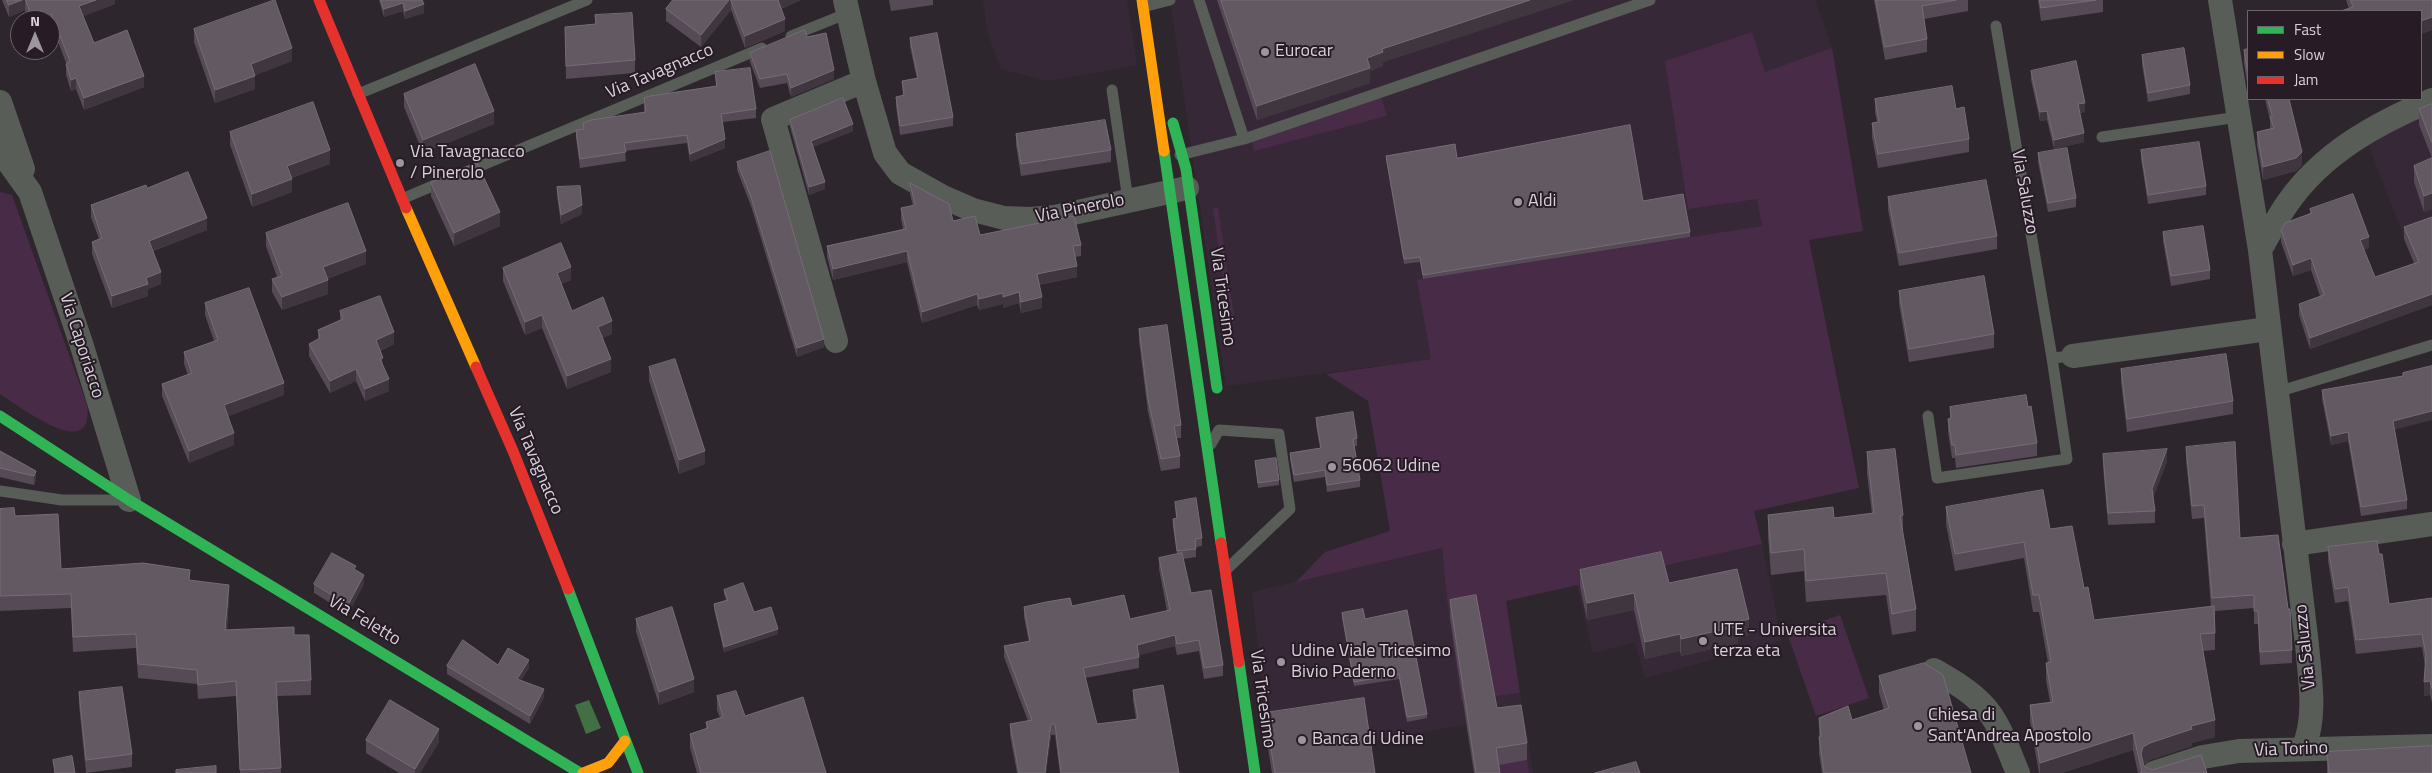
<!DOCTYPE html>
<style>
body{margin:0}
#map{position:relative;width:2432px;height:773px;overflow:hidden;background:#2d272d;font-family:"Titillium Web",sans-serif}
canvas{display:block}
.legend{position:absolute;left:2247px;top:10px;width:175px;height:90px;box-sizing:border-box;background:#271b26;border:1px solid #6e646e;margin:0;padding:6px 9px;list-style:none;font-size:15px;color:#d9d1d9}
.legend li{display:flex;align-items:center;gap:10px;height:25px}
.legend b{width:25px;border:1px solid #6e646e}
.north{position:absolute;left:10px;top:10px;width:50px;height:50px;box-sizing:border-box;background:#271b26;border:1px solid #6e646e;border-radius:50%;rotate:0deg;font-size:14px;font-weight:700;line-height:20px;text-align:center;color:#d9d1d9}
.north::after{content:'';display:block;margin:auto;width:18px;height:22px;background:#9d969d;clip-path:polygon(50% 0,100% 100%,50% 72%,0 100%)}
</style>
<div id="map">
<canvas width="2432" height="773"></canvas>
<ul class="legend">
<li><b style="height:6px;background:#30b455"></b>Fast</li>
<li><b style="height:6px;background:#ff9f0a"></b>Slow</li>
<li><b style="height:6px;background:#e5322d"></b>Jam</li>
</ul>
<div class="north">N</div>
</div>
<script>
const context = document.querySelector('canvas').getContext('2d');
context.lineJoin = 'round';
function fillPath(path, color) {
  context.fillStyle = color;
  context.fill(path, 'evenodd');
}
function strokePath(path, color, width, dash) {
  context.strokeStyle = color;
  context.lineWidth = width;
  context.lineCap = dash ? 'butt' : 'round';
  context.setLineDash(dash || []);
  context.stroke(path);
}
function drawText(font, color, halo, rows, align = 'center') {
  context.font = font + ' "Titillium Web",sans-serif';
  context.lineWidth = 4;
  context.setLineDash([]);
  context.textBaseline = 'middle';
  context.strokeStyle = halo;
  context.fillStyle = color;
  for (const [text, x, y, turn = 0] of rows) {
    context.save();
    context.translate(x, y);
    context.rotate((+turn || 0) * Math.PI / 180);
    context.textAlign = isNaN(turn) ? turn : align;
    if (halo) context.strokeText(text, 0, 0);
    context.fillText(text, 0, 0);
    context.restore();
  }
}
const built = new Path2D(`
 M983,0H1127L1137,65L1049,81L1001,69L987,31Z
 M1170,0H1815L1832,48L1863,231L1422,304L1431,359L1226,386Z
 M2432,112V249L2412,257L2367,142Z
 M1762,544L1782,641L1645,678L1635,642L1593,653L1577,585Z
 M1442,548L1447,600L1462,701L1520,693L1533,773H1478L1477,768L1473,769L1465,725L1368,741L1372,773H1272L1252,592Z`);
const green = new Path2D(`
 M1752,32L1765,72L1832,48L1863,231L1809,240L1859,488L1754,511L1762,544L1506,601L1520,693L1461,701L1447,600L1442,548L1296,582L1325,552L1390,531L1368,401L1326,374L1431,359L1417,280L1762,226L1757,199L1688,209L1665,61Z
 M1381,97L1387,116L1254,151L1252,140Z
 M0,192L12,195L87,405C95,465 19,406 0,394Z
 M1218,207L1235,323L1229,324L1213,208Z
 M1840,615L1869,698L1816,716L1787,633Z
 M1527,760L1529,773H1497L1496,765Z`);
const water = new Path2D(`
 M589,700L601,728L586,734L575,705Z`);
const lane = new Path2D(`
 M1199,0L1244,139
 M1143,7L1170,0
 M1996,26L2052,358L2073,356
 M791,36L848,13
 M1112,90L1128,200
 M358,94L587,0
 M2102,137L2238,117
 M1180,155L1244,139L1650,0
 M466,172L762,48
 M402,199L444,181
 M2277,392L2432,345
 M1928,416L1937,478L2067,459L2052,358
 M1211,444L1219,430L1279,434L1290,509L1227,569
 M0,491L62,500H118`);
const street = new Path2D(`
 M845,0L864,81L885,153L900,173L943,197L973,210L1004,218L1030,219L1055,217L1187,188
 M2220,0L2260,250L2307,645C2310,680 2317,717 2303,749
 M0,102L23,169
 M0,150L30,192L81,343L129,500
 M2260,250C2269,235 2277,218 2287,204C2322,153 2377,123 2432,100
 M836,341L773,119L864,81
 M2073,356L2268,329
 M2294,544L2432,524
 M1934,670C1951,680 1969,690 1982,704C2000,722 2008,750 2018,773
 M2154,773L2203,757L2239,751L2432,746`);
const fast = new Path2D(`
 M1173,123L1186,169L1217,388
 M1164,151L1221,543
 M0,416L129,500L580,773
 M568,589L638,773
 M1239,662L1255,773`);
const slow = new Path2D(`
 M1142,0L1164,151
 M406,208L476,367
 M583,773L608,763L625,741`);
const jam = new Path2D(`
 M319,0L406,208
 M476,367L513,451L568,589
 M1221,543L1239,662`);
const wall = new Path2D(`
 M2,0H115V4L83,16L94,43L144,87L84,110L76,89L71,91L66,75V63L50,20H29L25,10L9,17Z
 M379,0H422L424,13L405,19L403,11L384,17Z
 M673,0H801L781,9L785,31L745,48L731,10L701,47L666,21V9Z
 M889,0H933V5L891,11Z
 M1217,0H1573L1383,62V66L1370,71V83L1257,120Z
 M1874,0H1968V11L1924,19L1927,39V52L1885,60Z
 M2038,0H2103V12L2041,21Z
 M2346,0H2432V30L2421,34L2349,9Z
 M595,15L635,60V73L566,79L565,27L595,24Z
 M194,29L292,61L255,75V89L215,103L194,42Z
 M807,37L834,79L791,97L787,83L760,88L750,62V53Z
 M910,38L953,117V126L900,135L896,106V97L903,96L902,81L917,79L910,47Z
 M2248,49V90L2244,63V50Z
 M2142,55L2190,85V94L2148,102L2142,64Z
 M2031,71L2085,112L2080,113L2084,142L2054,149L2047,120L2040,121L2031,80Z
 M715,72L756,109V118L723,122L725,148L690,162L687,143L625,151L626,161L580,168L576,138V130L583,129V123L644,112V98L716,86Z
 M404,94L494,124L423,153L404,107Z
 M1875,99L1969,139V152L1878,168L1872,137V123L1877,122L1875,112Z
 M2265,99H2289L2302,165L2296,171L2263,180L2257,145V132L2270,129V120Z
 M2432,104V209L2424,212L2414,182V166L2432,158L2419,125V109Z
 M790,120L853,131L813,147L825,189L809,195L790,127Z
 M230,132L330,164L291,178L292,192L252,207L230,145Z
 M1016,134L1111,150V162L1021,176L1016,145Z
 M2141,150L2206,186V195L2148,204L2141,159Z
 M2038,153L2076,198V207L2048,212L2038,162Z
 M1386,156L1457,158L1643,201L1690,232V237L1423,279L1420,262L1404,264L1386,160Z
 M737,162L824,347L797,357L751,206L737,170Z
 M431,183L500,226L454,246L431,196Z
 M910,183L953,221L980,235L1081,245V256L1075,257L1077,277L1039,285L1042,308L1021,313L1019,303L1003,308V304L979,310L977,305L922,323L907,262L833,280L827,257V246L903,229L901,219V208L913,206L910,194Z
 M557,187L582,214L561,224L557,196Z
 M147,188L207,230L153,251L161,284L148,289V296L112,308L92,254V242L99,239L91,217V205Z
 M1888,197L1997,236V249L1899,266L1888,210Z
 M2310,209L2369,248L2364,250L2375,277L2414,263L2404,239V227L2432,217V305L2310,349L2299,315V304L2320,296L2311,270L2293,276L2281,242V230L2310,213Z
 M2163,232L2210,270V279L2171,286L2163,241Z
 M266,233L366,264L327,279L328,294L282,310L272,292V279L277,277L266,246Z
 M503,268L571,280L561,284L572,311L612,334L602,338L611,372L567,389L542,328L525,335L503,281Z
 M1899,291L1994,334V348L1909,362L1899,304Z
 M205,303L284,395L228,416L234,445L189,463L162,396V384L188,375L184,364V352L214,341L205,315Z
 M340,311L394,344L380,351L389,391L365,401L356,381L330,393L309,356V344L318,340V330L340,321Z
 M1139,329L1181,425V438H1177L1180,456V468L1161,471L1148,412L1139,341Z
 M2432,366L2394,429L2407,500V509L2361,516L2348,441L2331,445L2322,399V390L2403,376V373Z
 M649,367L705,464L679,474L649,381Z
 M2121,369L2233,401V414L2127,432L2121,382Z
 M1950,407H2028L2037,443V456L1956,468L1955,458H1952L1948,432V419L1950,418Z
 M1316,418L1357,438V446H1354L1360,480V487L1327,492L1325,477L1294,482L1290,460V453L1320,448L1316,425Z
 M2186,447L2240,538L2292,650V663L2260,665L2258,624H2254V608L2215,611V650L2203,651L2215,737L2192,743V746L2150,760L2144,764V766L2152,770L2207,773H2138L2133,750L2062,773H2039L2030,722V705L2050,702L2046,680V663H2048L2039,612H2033L2024,558L1955,571L1946,524V507L2050,529L2084,588L2094,620L2211,607L2204,518L2192,519L2186,460Z
 M0,451L36,471V480L34,485L0,477Z
 M1867,452L1903,515V534L1916,609V631L1892,635L1886,595L1806,602L1804,571L1771,575L1768,537V515L1834,518L1872,514L1867,474Z
 M2103,454L2167,461L2153,498L2155,511V523L2108,525L2103,466Z
 M1255,461L1279,480V485L1258,488Z
 M1175,502L1202,538V546L1196,547V557L1183,559L1191,593L1223,665V676L1204,679L1199,651L1177,655L1175,646L1139,655V668L1085,678L1097,724L1136,719L1133,701V690L1179,773H1060L1055,735H1051L1046,773H1017L1010,735V724L1028,721L1004,657V646L1029,642L1024,617V607L1072,606L1130,619L1167,611L1159,569V558L1177,554L1173,527V519L1176,518Z
 M0,509L15,516L61,569L190,580L229,599L227,630L294,635L311,680V695L277,696L281,773H240L236,696L198,699L197,684L138,678L136,648L73,652L71,608L0,611Z
 M2328,547L2379,554L2389,604L2432,598V703L2430,695L2424,696L2425,666L2422,647L2356,654L2348,601L2335,603L2328,561Z
 M356,570L364,584L348,614L314,593V584Z
 M1580,570L1669,583L1749,635L1738,638V643L1681,656L1680,651L1645,659L1634,610L1587,620L1580,587Z
 M724,590L778,634L724,652L714,609V604L726,600L724,594Z
 M1450,600L1497,708L1527,743V760L1499,765L1500,773H1474L1450,617Z
 M1342,613L1365,619L1427,714V718L1407,722L1399,679L1354,686L1342,618Z
 M636,619L694,692L659,705L636,632Z
 M498,665L529,668L521,680L544,697L530,724L447,674V666Z
 M1879,676L1971,773H1822L1819,753V718L1852,720L1884,710L1879,693Z
 M79,692L132,754V767L86,773L79,705Z
 M717,696L745,716L826,773H697L690,748V734L706,729V722L720,718L717,710Z
 M1265,713L1375,773H1272L1265,730Z
 M366,740L439,742L420,773H399L366,753Z
 M2327,752L2432,773H2327Z`);
const shadedWall = new Path2D(`
 M22,0H25V10L9,17V5Z
 M96,0H115V4L79,18V6Z
 M729,0H731V10L701,47V35Z
 M777,0H801L777,10Z
 M1530,0H1573L1383,62V66L1370,71V83L1257,120V106L1367,58L1382,49Z
 M403,3V11L384,17V9Z
 M424,4V13L405,19V11Z
 M51,14V25L50,26V20H37Z
 M2432,17V30L2421,34V21Z
 M785,19V31L745,48V36Z
 M292,48V61L251,77V64Z
 M834,70V79L791,97V88Z
 M144,76V87L84,110V98Z
 M255,76V89L215,103V90Z
 M76,78V89L71,91V80Z
 M2085,103V112L2078,113V104Z
 M494,111V124L423,153V140Z
 M2047,111V120L2040,121V112Z
 M853,124V131L811,148V141Z
 M2084,133V142L2054,149V140Z
 M725,139V148L690,162V154Z
 M330,150V164L287,179V166Z
 M2302,152V165L2296,171L2263,180V167Z
 M292,179V192L252,207V194Z
 M825,182V189L809,195V187Z
 M2432,193V209L2424,212V196Z
 M582,205V214L561,224V215Z
 M500,212V226L454,246V233Z
 M207,218V230L149,252V241Z
 M2369,237V248L2360,252V240Z
 M366,251V264L323,280V267Z
 M907,251V262L833,280V269Z
 M2311,258V270L2293,276V265Z
 M1077,266V277L1037,285V274Z
 M571,267V280L557,286V273Z
 M161,272V284L148,289V296L112,308V296L146,278Z
 M328,280V294L282,310V297Z
 M1019,292V303L1003,308V297Z
 M1003,293V304L979,310V299Z
 M977,294V305L922,323V312Z
 M2432,294V305L2310,349V338Z
 M1042,297V308L1021,313V302Z
 M542,315V328L525,335V322Z
 M612,321V334L598,340V327Z
 M394,332V344L376,352V340Z
 M824,339V347L797,357V348Z
 M611,359V372L567,389V376Z
 M356,369V381L330,393V381Z
 M389,379V391L365,401V389Z
 M284,383V395L224,418V405Z
 M2432,411V420L2393,430V421Z
 M2348,432V441L2331,445V436Z
 M234,433V445L189,463V451Z
 M2167,449V461L2152,501V489Z
 M705,451V464L679,474V460Z
 M36,471V480L34,485V476Z
 M364,575V584L348,614V605Z
 M229,585V599L225,644V630Z
 M1634,593V610L1587,620V603Z
 M1749,619V635L1738,638V643L1681,656V639Z
 M778,629V634L724,652V647Z
 M1680,634V651L1645,659V642Z
 M1175,635V646L1137,656V645Z
 M529,660V668L517,687V679Z
 M694,679V692L659,705V692Z
 M2430,681V695L2424,696V682Z
 M544,689V697L530,724V716Z
 M2215,720V737L2192,743V746L2150,760L2143,764L2141,754L2143,747L2150,743L2191,726Z
 M1051,724V735L1046,773H1045Z
 M439,729V742L420,773H415V769Z
 M2133,733V750L2062,773H2040V763Z`);
const building = new Path2D(`
 M7,0H22L9,5Z
 M26,0H96L79,6L94,43L127,30L144,76L84,98L76,78L71,80L66,64L70,61L51,14L37,20H33Z
 M275,0L292,48L251,64L255,76L215,90L194,29Z
 M381,0H422L424,4L405,11L403,3L384,9Z
 M673,0H729L701,35L666,9Z
 M731,0H778L785,19L745,36Z
 M1221,0H1530L1382,49L1383,52L1367,58L1370,68L1257,106Z
 M1876,0H1956L1922,6L1927,39L1885,47Z
 M2040,0H2096L2041,8Z
 M2351,0H2432V17L2421,21V11H2341L2353,7Z
 M632,13L635,60L566,66L565,27L596,24L595,15Z
 M805,30L807,37L826,33L834,70L791,88L787,74L760,79L750,53Z
 M937,33L953,117L900,126L896,97L904,95L902,81L918,78L910,38Z
 M2184,48L2190,85L2148,93L2142,55Z
 M2248,49V76L2244,50Z
 M2076,61L2085,103L2078,104L2084,133L2054,140L2047,111L2040,112L2031,71Z
 M475,64L494,111L423,140L404,94Z
 M750,68L756,109L721,114L725,139L690,154L687,135L624,143L626,152L580,159L576,130L584,129L583,123L591,120L646,112L644,98L650,96L717,86L715,72Z
 M1952,86L1956,109L1964,107L1969,139L1878,154L1872,123L1879,122L1875,99Z
 M843,98L853,124L811,141L825,182L809,187L790,120Z
 M2268,99H2289L2302,152L2296,158L2263,167L2257,132L2274,128L2270,117L2272,116Z
 M313,102L330,150L287,166L292,179L252,194L230,132Z
 M2432,104V143L2419,109Z
 M1105,120L1111,150L1021,164L1016,134Z
 M1630,125L1643,201L1683,194L1690,232L1423,275L1420,257L1404,259L1386,156L1455,144L1457,158Z
 M2199,142L2206,186L2148,195L2141,150Z
 M2067,148L2076,198L2048,203L2038,153Z
 M770,151L824,339L797,348L751,197L737,162Z
 M2432,158V193L2424,196L2414,166Z
 M477,163L500,212L454,233L431,183Z
 M188,172L207,218L149,241L161,272L146,278L148,284L112,296L92,242L102,238L91,205L146,185L147,188Z
 M1986,180L1997,236L1899,253L1888,197Z
 M910,183L949,204L953,221L975,216L980,235L1074,216L1081,245L1073,246L1077,266L1037,274L1042,297L1021,302L1019,292L1003,297V293L979,299L977,294L922,312L907,251L833,269L827,246L906,229L901,208L915,205Z
 M580,186L582,205L561,215L557,187Z
 M2353,194L2369,237L2360,240L2375,277L2419,262L2404,227L2432,217V294L2310,338L2299,304L2324,295L2311,258L2293,265L2281,230L2285,223L2312,213L2310,209Z
 M348,203L366,251L323,267L328,280L282,297L272,279L282,276L266,233Z
 M2203,226L2210,270L2171,276L2163,232Z
 M561,243L571,267L557,273L572,311L603,297L612,321L598,327L611,359L567,376L542,315L525,322L503,268Z
 M1984,276L1994,334L1909,349L1899,291Z
 M249,288L284,383L224,405L234,433L189,451L162,384L192,373L184,352L218,340L205,303Z
 M380,296L394,332L376,340L383,358L380,359L389,379L365,389L356,369L330,381L309,344L320,338L318,330L343,319L340,311Z
 M1167,325L1181,425L1174,426L1180,456L1161,459L1148,399L1139,329Z
 M2226,354L2233,401L2127,419L2121,369Z
 M675,359L705,451L679,460L649,367Z
 M2432,366V411L2393,421L2407,500L2361,507L2348,432L2331,436L2322,390L2403,376V373Z
 M2026,395L2028,407L2031,406L2037,443L1956,455L1955,445H1952L1948,419L1951,418L1950,407Z
 M1353,412L1357,438L1353,439L1360,480L1327,485L1325,470L1294,475L1290,453L1321,448L1316,418Z
 M2235,442L2240,538L2278,535L2288,609H2290L2292,650L2260,652L2258,611H2254V595L2212,598L2204,505L2192,506L2186,447Z
 M1895,449L1903,515L1900,516L1916,609L1892,614L1886,573L1806,581L1804,549L1771,553L1768,515L1833,507L1834,518L1874,513L1867,452Z
 M2167,449L2152,489L2155,511L2108,513L2103,454Z
 M0,451L36,471L34,476L0,468Z
 M1276,458L1279,480L1258,483L1255,461Z
 M2043,490L2050,529L2072,526L2084,588L2088,587L2094,620L2214,606L2215,633L2200,634L2215,720L2191,726L2192,729L2150,743L2143,747L2141,754L2144,766L2152,770L2201,755L2207,773H2140L2142,772L2133,733L2040,763L2030,705L2053,702L2046,663L2051,662L2039,595H2033L2024,542L1955,554L1946,507Z
 M1196,498L1202,538L1195,539L1196,549L1177,551L1173,519L1177,518L1175,502Z
 M14,508L15,516L58,514L61,569L143,563L190,570L189,580L229,585L225,630L294,627V635H309L311,680L276,682L281,768L240,770L236,681L198,685L197,670L138,664L136,634L73,637L71,594L0,596V509Z
 M2377,541L2379,554H2382L2389,604L2432,598V689L2430,681L2424,682L2426,655L2422,634L2356,640L2348,587L2335,589L2328,547Z
 M1661,552L1669,583L1737,569L1749,619L1737,622L1738,626L1681,639L1680,634L1645,642L1634,593L1587,603L1580,570Z
 M332,553L356,566L354,569L364,575L348,605L314,584Z
 M1182,553L1191,593L1211,590L1223,665L1204,668L1199,640L1177,644L1175,635L1137,645L1139,657L1083,668L1097,724L1138,719L1133,690L1163,685L1179,773H1061L1055,724H1051L1045,773H1019L1010,724L1032,720L1004,646L1030,641L1024,607L1046,602L1070,598L1072,606L1124,595L1130,619L1170,610L1159,558Z
 M743,583L754,612L771,607L778,629L724,647L714,604L728,600L724,590Z
 M1476,595L1497,708L1521,705L1527,743L1496,748L1500,773H1476L1450,600Z
 M672,607L694,679L659,692L636,619Z
 M1363,609L1365,619L1407,610L1427,714L1407,717L1399,674L1354,682L1342,613Z
 M463,640L498,665L508,648L529,660L517,679L544,689L530,716L447,666Z
 M1924,663L1943,675L1971,773H1824L1819,737L1821,736L1819,718L1848,706L1852,720L1889,708L1879,676Z
 M122,687L132,754L86,760L79,692Z
 M736,691L745,716L803,697L826,773H701L690,734L708,728L706,722L723,717L717,696Z
 M1364,698L1375,773H1275L1265,713Z
 M390,700L439,729L415,769L366,740Z
 M2432,746V773H2329L2327,752Z
 M72,756L75,773H55L53,760Z
 M1636,762L1640,773H1595Z
 M216,766V773H176V770Z`);
const markers = [
 [1265,52,5,"#9d969d"],
 [400,163,5,"#9d969d"],
 [1518,202,5,"#9d969d"],
 [1332,467,5,"#9d969d"],
 [1703,641,5,"#9d969d"],
 [1281,662,5,"#9d969d"],
 [1918,726,5,"#9d969d"],
 [1302,740,5,"#9d969d"]
];
const poiNames = [
 ["Eurocar",1275,52],
 ["Via Tavagnacco",410,153],
 ["/ Pinerolo",410,174],
 ["Aldi",1528,202],
 ["56062 Udine",1342,467],
 ["UTE - Universita",1713,631],
 ["terza eta",1713,652],
 ["Udine Viale Tricesimo",1291,652],
 ["Bivio Paderno",1291,673],
 ["Chiesa di",1928,716],
 ["Sant'Andrea Apostolo",1928,737],
 ["Banca di Udine",1312,740]
];
const streetNames = [
 ["Via Tavagnacco",660,72,-23],
 ["Via Saluzzo",2024,192,80],
 ["Via Pinerolo",1080,209,-11],
 ["Via Tricesimo",1222,297,82],
 ["Via Caporiacco",81,346,72],
 ["Via Tavagnacco",535,461,67],
 ["Via Feletto",364,621,31],
 ["Via Saluzzo",2306,647,-96],
 ["Via Tricesimo",1262,699,82],
 ["Via Torino",2291,750,-2]
];
fillPath(built, '#372837');
fillPath(green, '#472b47');
fillPath(water, '#436f44');
strokePath(lane, '#585d58', 11);
strokePath(street, '#585d58', 24);
strokePath(fast, '#30b455', 11);
strokePath(slow, '#ff9f0a', 11);
strokePath(jam, '#e5322d', 11);
fillPath(wall, '#554a55');
fillPath(shadedWall, '#3f363f');
fillPath(building, '#635963');
strokePath(building, '#766c76', 1);
for (const [x, y, r, color] of markers) {
  const dot = new Path2D();
  dot.arc(x, y, r, 0, 2 * Math.PI);
  context.fillStyle = color;
  context.fill(dot);
  strokePath(dot, '#271b26', 2);
}
drawText('18px', '#d9d1d9', '#271b26', poiNames, 'left');
drawText('18px', '#d9d1d9', '#271b26', streetNames);
</script>
